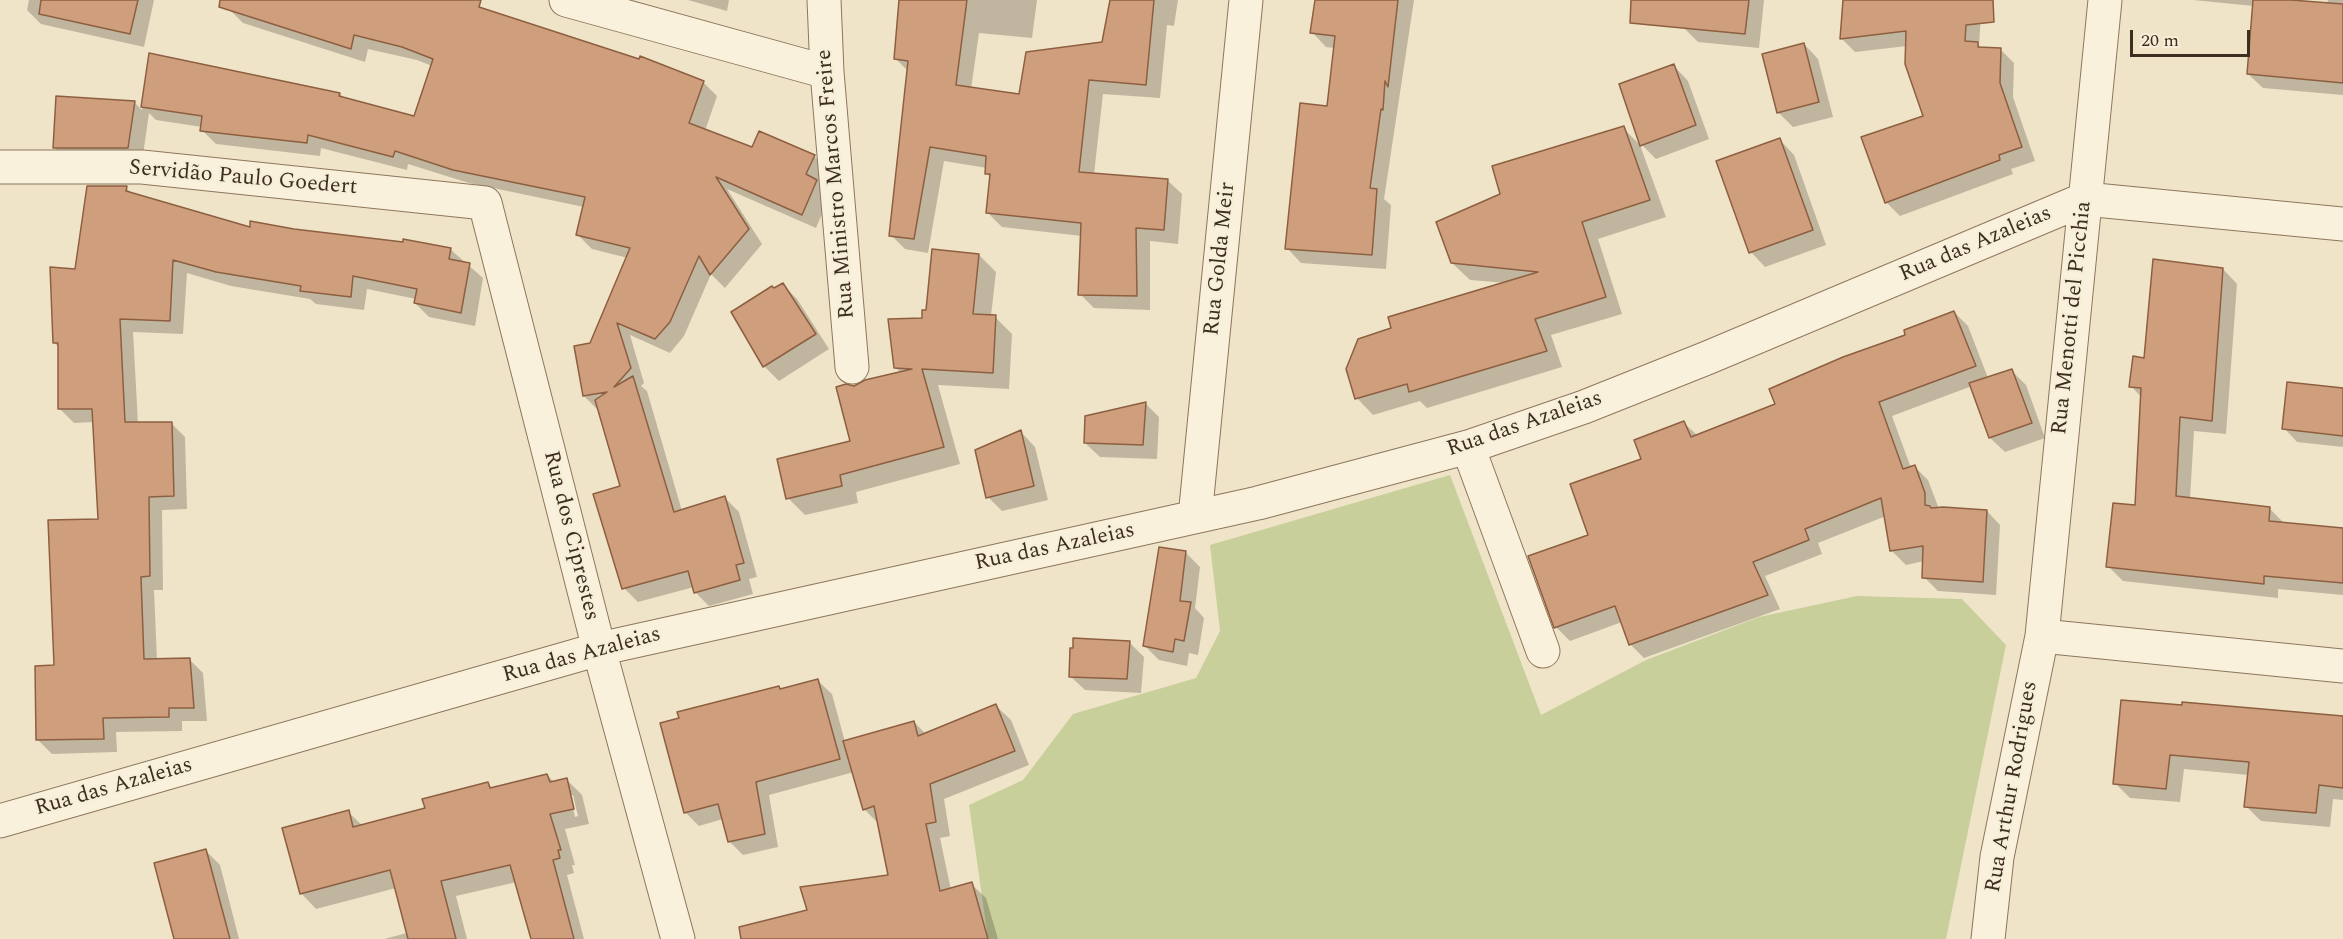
<!DOCTYPE html>
<meta charset="utf-8">
<style>
body{margin:0}
#map{position:relative;width:2343px;height:939px;overflow:hidden;background:#f0e4c8;font-family:Spectral,serif}
canvas{display:block}
.scale{position:absolute;left:2130px;top:30px;width:120px;height:27px;box-sizing:border-box;border:3px solid #3d2e20;border-top:0;padding-left:8px;font-size:18px;line-height:21px;white-space:nowrap;color:#3d2e20;-webkit-text-stroke:4px #f7eed8;paint-order:stroke}
</style>
<div id="map">
<canvas width="2343" height="939"></canvas>
<div class="scale">20 m</div>
</div>
<script>
const context = document.querySelector('canvas').getContext('2d');
context.lineJoin = 'round';
function fillPath(path, color) {
  context.fillStyle = color;
  context.fill(path, 'evenodd');
}
function strokePath(path, color, width, dash) {
  context.strokeStyle = color;
  context.lineWidth = width;
  context.lineCap = dash ? 'butt' : 'round';
  context.setLineDash(dash || []);
  context.stroke(path);
}
function drawText(font, color, halo, rows, align = 'center') {
  context.font = font + ' Spectral,serif';
  context.lineWidth = 4.5;
  context.setLineDash([]);
  context.textBaseline = 'middle';
  context.strokeStyle = halo;
  context.fillStyle = color;
  for (const [text, x, y, turn = 0] of rows) {
    context.save();
    context.translate(x, y);
    context.rotate((+turn || 0) * Math.PI / 180);
    context.textAlign = isNaN(turn) ? turn : align;
    if (halo) context.strokeText(text, 0, 0);
    context.fillText(text, 0, 0);
    context.restore();
  }
}
const green = new Path2D(`
 M1450,475L1541,715L1646,660L1759,617L1857,596L1962,599L2006,645L1946,939H988L969,805L1023,780L1073,714L1196,678L1220,631L1210,545Z`);
const shadow = new Path2D(`
 M29,0H154L144,47L41,24L27,10Z
 M232,0H457L479,6L482,10L703,82L717,96L705,131L753,148L814,156L828,170L830,195L816,228L727,189L762,244L725,288L711,274L684,336L670,353L630,335L644,383L641,386L647,391L682,511L725,498L739,512L757,577L749,579L753,594L709,606L695,592L694,587L638,602L624,588L621,488L598,410L584,396L591,344L628,258L592,249L578,235L584,207L469,183L408,164L407,170L321,148L320,156L216,144L202,130V127L156,120L149,113L142,162H69L55,148L134,102L142,110L150,55L340,94L345,99L415,117L432,66L417,60L368,49L365,62L243,23L229,9Z
 M688,0H729L727,11Z
 M900,0H1037L1032,38L979,33L971,89L1021,96L1103,43L1111,0H1178L1174,26L1167,25L1160,98L1103,94L1094,174L1167,180L1182,194L1178,244L1150,241V310L1094,308L1080,294L1082,236L1002,227L987,212L991,178L987,174V168L944,161L928,253L905,249L891,235L909,72L896,59Z
 M1316,0H1414L1384,199L1391,205L1386,269L1301,263L1287,248L1328,107L1335,48L1326,47L1312,32Z
 M1686,0H1764L1759,48L1698,42L1683,27Z
 M1843,0H1982L1979,45L1983,49H2000L2014,63L2013,97L2035,161L2011,169L2013,174L1900,216L1886,202L1925,117L1907,46L1855,52L1841,38Z
 M2193,0H2277L2327,4L2328,0H2343V95L2263,88L2248,74L2254,6Z
 M1804,44L1818,59L1833,117L1793,127L1778,112Z
 M1674,66L1688,81L1709,139L1656,159L1642,145Z
 M1623,128L1640,145L1666,217L1598,239L1622,314L1551,335L1562,367L1427,408L1420,401L1373,415L1357,398L1393,329L1506,283L1470,280L1452,263L1502,194Z
 M1780,140L1794,155L1826,245L1765,267L1751,252Z
 M126,188L133,194L251,229L294,231L450,249L483,278L475,326L429,317L415,303L416,299L367,289L364,310L316,304L310,299L231,286L187,273L183,334L133,332L138,424L171,423L185,437L187,509L162,510L163,590H154L157,661L189,659L203,673L207,721H182V731L116,732L117,752L52,754L38,740L55,667L100,521L94,422L74,423L60,409L59,348L54,342L76,271Z
 M979,255L996,272L991,316L995,317L1012,334L1009,389L938,385L960,464L856,492L858,503L805,515L788,498L852,442L854,387L901,373L895,367L927,312Z
 M2223,269L2237,284L2226,434L2194,431L2190,499L2269,508L2284,523L2343,533V595L2278,589V598L2123,581L2108,566L2137,506L2142,398L2131,386L2145,360Z
 M783,285L797,299L829,349L779,381L764,366L733,313Z
 M1954,312L1968,326L1988,378L2012,371L2026,385L2045,438L2005,452L1990,438L1972,386L1892,416L1911,468L1914,466L1928,480L1939,509L1987,511L2000,525L1996,595L1938,591L1924,577V561L1906,565L1892,551L1886,516L1818,543L1822,554L1765,576L1780,609L1644,658L1630,644L1622,622L1570,641L1556,627L1590,536L1643,460L1684,423L1698,436L1777,404Z
 M2343,390V447L2297,442L2284,428Z
 M1145,403L1159,417L1157,459L1100,457L1085,443Z
 M1021,432L1035,447L1048,500L1002,511L988,497Z
 M1185,552L1200,567L1195,608L1204,618L1198,655L1189,653L1187,666L1159,660L1144,645Z
 M1129,642L1144,657L1141,693L1085,690L1070,676Z
 M818,681L832,694L845,742L914,722L926,734L996,706L1011,720L1029,765L944,799L950,836L940,838L951,890L971,884L986,898L998,939H742L739,929L809,911L889,876L879,824L864,809L854,772L769,795L778,847L743,855L729,841L723,819L699,826L685,812L781,690Z
 M2122,701L2343,717V800L2333,799L2330,827L2261,821L2246,806L2249,775L2184,769L2180,802L2130,798L2115,783Z
 M547,775L554,782L566,779L582,795L589,824L565,829L575,865H572L574,873L567,875L584,939H532L517,882L456,896L467,939H384L407,933L396,888L316,909L301,893L348,812L363,826L427,809L488,783L493,789ZM570,795H573L578,816L575,817Z
 M205,850L220,865L239,939H176Z`);
const building = new Path2D(`
 M41,0H138L130,34L39,14Z
 M220,0H481L479,7L639,59L640,56L704,81L689,123L752,147L759,131L815,155L806,174L817,180L802,215L716,177L749,229L710,275L699,256L670,322L655,339L617,323L631,368L614,387L633,376L674,512L725,496L744,563L736,565L740,580L694,593L688,571L622,589L593,494L620,486L595,400L607,392L583,396L574,346L590,343L630,248L576,235L585,197L453,170L395,151L393,157L308,135L307,143L200,131L202,116L141,107L149,53L340,93L339,96L414,116L433,59L402,47L354,35L351,49L219,7Z
 M899,0H967L956,85L1019,94L1026,52L1102,42L1110,0H1154L1146,85L1089,80L1079,172L1168,179L1164,230L1136,228L1137,296L1078,295L1081,223L986,213L990,174H985L986,156L930,147L914,239L889,236L908,61L894,59Z
 M1315,0H1398L1388,87L1385,81L1383,110L1381,109L1370,188L1377,189L1372,255L1285,249L1300,103L1327,106L1335,36L1310,33Z
 M1631,0H1749L1745,34L1630,23Z
 M1843,0H1993L1994,22L1966,25L1965,41L1978,42V47L2001,48L2000,83L2022,147L1999,155L2000,160L1885,203L1861,137L1923,116L1905,64L1906,31L1840,39Z
 M2253,0H2291L2343,4V83L2247,74Z
 M1804,43L1819,102L1777,113L1762,54Z
 M1674,64L1696,125L1640,146L1619,84Z
 M56,96L135,101L128,148H53Z
 M1624,126L1650,200L1582,222L1606,297L1535,319L1547,351L1409,392L1407,384L1355,399L1346,369L1358,339L1391,328L1388,317L1538,272L1451,263L1436,222L1500,194L1492,166Z
 M1780,138L1813,230L1749,253L1716,161Z
 M87,186H127L126,191L250,227V221L294,229L403,242V239L451,248L449,259L470,263L461,313L414,303L417,289L353,276L351,297L300,291L301,286L216,272L173,260L170,321L120,319L125,422H172L174,496L149,497L150,576L141,577L144,659L190,658L194,708H169V717L103,718L104,739L36,740L35,666L54,665L48,520L98,519L92,409H58V343H53L50,267L75,269Z
 M932,249L979,254L973,314L996,315L993,373L922,369L944,447L840,475L842,486L786,499L777,459L850,441L836,387L846,384L854,386L865,380L912,369L894,368L888,319L922,318V310H926Z
 M2153,259L2223,268L2212,421L2180,417L2176,496L2270,507L2269,521L2343,528V583L2264,576V584L2106,567L2113,503L2135,505L2141,388L2129,387L2133,356L2144,358Z
 M783,283L816,334L763,367L731,312L772,286L774,288Z
 M1954,311L1976,366L1879,402L1903,469L1915,465L1925,493V505L1930,506L1931,508L1943,507L1987,510L1983,582L1922,578L1923,546L1890,551L1881,498L1805,529L1809,540L1753,562L1768,595L1629,645L1615,606L1554,628L1528,556L1588,535L1570,484L1641,459L1634,440L1684,421L1691,437L1775,404L1769,389L1843,357L1905,335L1904,330Z
 M2012,369L2032,423L1989,438L1969,383Z
 M2287,382L2343,388V436L2282,429Z
 M1146,402L1143,445L1084,443L1085,416Z
 M1021,430L1034,486L986,498L975,450Z
 M1159,547L1186,551L1180,601L1191,602L1184,641L1175,639L1173,652L1143,646Z
 M1073,638L1130,641L1127,679L1069,677L1070,648H1073Z
 M818,679L840,759L756,782L765,834L728,842L718,804L684,813L660,723L679,718L677,712L779,686L780,689Z
 M2121,700L2182,705V702L2343,716V788L2319,785L2316,813L2244,807L2249,762L2170,755L2166,789L2113,784Z
 M996,704L1015,751L930,784L936,822L926,824L940,891L972,882L988,939H741L739,927L807,910L800,887L888,875L874,806L863,810L843,741L914,721L918,736Z
 M547,774L550,782L567,778L574,809L550,814L561,850H558L560,858L553,860L574,939H531L510,865L441,881L456,939H408L390,870L300,894L282,828L349,810L353,827L425,808L422,799L488,782L490,788Z
 M206,849L230,939H174L154,863Z`);
const street = new Path2D(`
 M566,0L827,72
 M824,0L827,72L852,367
 M0,167H142L485,203L599,649L678,939
 M1468,447L1543,651
 M1195,517L1246,0
 M2042,636L2343,666
 M0,821L599,649L1258,503L1468,447L1584,407L1707,358L2085,199L2343,224
 M1988,939L1997,857L2042,636L2105,0`);
const streetNames = [
 ["Servidão Paulo Goedert",243,179,5],
 ["Rua Ministro Marcos Freire",837,184,-95],
 ["Rua das Azaleias",1976,245,-23],
 ["Rua Golda Meir",1221,259,-84],
 ["Rua Menotti del Picchia",2073,318,-84],
 ["Rua das Azaleias",1525,425,-19],
 ["Rua dos Ciprestes",570,536,76],
 ["Rua das Azaleias",1055,548,-12],
 ["Rua das Azaleias",582,656,-15],
 ["Rua Arthur Rodrigues",2013,787,-80],
 ["Rua das Azaleias",114,788,-16]
];
fillPath(green, '#c9cf9b');
fillPath(shadow, '#0003');
fillPath(building, '#cf9f7d');
strokePath(building, '#8d5f41', 1.5);
strokePath(street, '#8d765c', 35);
strokePath(street, '#faf1dc', 33);
drawText('22px', '#3d2e20', '#f7eed8', streetNames);
</script>
